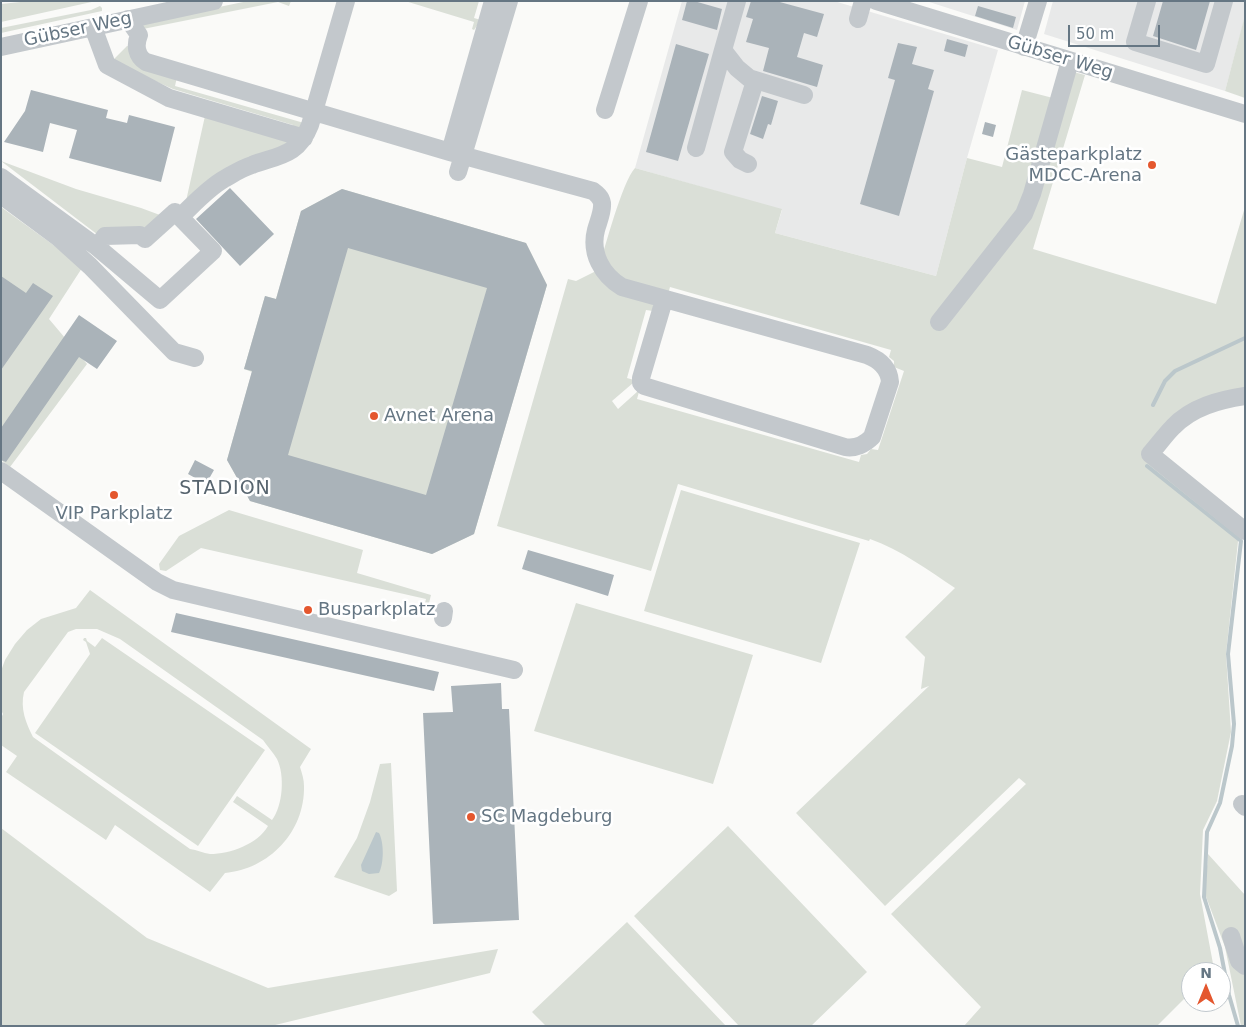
<!DOCTYPE html>
<meta charset="utf-8">
<style>
body{margin:0}
#map{position:relative;width:1246px;height:1027px;overflow:hidden;background:#fafaf8;font-family:"DejaVu Sans",sans-serif}
canvas{display:block}
.frame{position:absolute;inset:0;border:2px solid #657683;pointer-events:none}
.north{position:absolute;left:1181px;top:962px;width:50px;height:50px;box-sizing:border-box;background:#fff;border:1px solid #c1c8cd;border-radius:50%;rotate:0deg;font-size:14px;font-weight:700;line-height:20px;text-align:center;color:#657683}
.north::after{content:'';display:block;margin:auto;width:18px;height:22px;background:#e4572e;clip-path:polygon(50% 0,100% 100%,50% 72%,0 100%)}
.scale{position:absolute;left:1068px;top:25px;width:92px;height:22px;box-sizing:border-box;border:2px solid #657683;border-top:0;padding-left:6px;font-size:15px;line-height:18px;white-space:nowrap;color:#657683;-webkit-text-stroke:4px #fff;paint-order:stroke}
</style>
<div id="map">
<canvas width="1246" height="1027"></canvas>
<div class="frame"></div>
<div class="north">N</div>
<div class="scale">50 m</div>
</div>
<script>
const context = document.querySelector('canvas').getContext('2d');
context.lineJoin = 'round';
function fillPath(path, color) {
  context.fillStyle = color;
  context.fill(path, 'evenodd');
}
function strokePath(path, color, width, dash) {
  context.strokeStyle = color;
  context.lineWidth = width;
  context.lineCap = dash ? 'butt' : 'round';
  context.setLineDash(dash || []);
  context.stroke(path);
}
function drawText(font, color, halo, rows, align = 'center') {
  context.font = font + ' "DejaVu Sans",sans-serif';
  context.lineWidth = 5;
  context.setLineDash([]);
  context.textBaseline = 'middle';
  context.strokeStyle = halo;
  context.fillStyle = color;
  for (const [text, x, y, turn = 0] of rows) {
    context.save();
    context.translate(x, y);
    context.rotate((+turn || 0) * Math.PI / 180);
    context.textAlign = isNaN(turn) ? turn : align;
    if (halo) context.strokeText(text, 0, 0);
    context.fillText(text, 0, 0);
    context.restore();
  }
}
const built = new Path2D(`
 M682,1H834L998,50L967,158L936,276L775,233L782,210L635,168Z
 M926,1H1025L1017,30Z
 M1053,1H1245V17L1225,91L1044,34Z`);
const green = new Path2D(`
 M30,1H96L1,22V4Z
 M248,1H291L289,6L278,2L143,29L142,23Z
 M405,1H479L474,18L481,20L474,30L472,29L474,22Z
 M100,6L102,8V11L1,33V28L91,10Z
 M1244,19H1245V98L1225,91Z
 M127,46L132,47L177,77L175,86L304,123L301,129L293,127V125L173,89L119,65L113,60Z
 M1062,69L1085,75L1033,249L1216,304L1245,207V396L1208,404L1150,454L1239,532L1226,654L1231,732L1217,801L1203,830L1200,894L1214,969L1212,972H1191V992L1157,1026H964L981,1007L891,914L1026,784L1019,778L885,906L796,813L929,686L921,689L925,657L905,637L955,588C928,570 901,550 870,539L869,541L678,484L651,571L497,526L568,279L576,281L598,270C605,248 622,182 635,168L782,209L775,233L936,276L967,158L1002,167L1022,90L1053,98ZM670,287L891,350L889,357L894,361V367L904,371L878,450L871,449L867,454L861,455L859,462L637,399L639,392L638,391L618,409L612,401L633,383L634,380L627,378L646,310L653,311L654,306L652,304L668,294Z
 M205,116L291,142L186,201Z
 M1,161L76,189L141,208L168,218L145,239L102,238Z
 M342,189L526,243L547,285L474,534L432,554L250,501L227,460L252,372L244,369L265,296L276,299L301,211Z
 M1,207L70,257L82,268L49,319L87,364L10,467L1,460Z
 M681,490L860,543L821,663L644,611Z
 M229,510L363,550L357,573L431,595L428,607H424L426,599L201,548L166,571L160,570L159,564L179,536Z
 M90,590L311,749L300,767C302,773 304,780 304,786C305,832 269,869 225,873L210,892L115,825L106,840L6,772L17,756L1,745V718L3,714L1,710V671L5,660L15,644L27,630L41,619L76,608ZM76,629H97L120,639L263,740C267,746 273,752 277,759C285,775 283,806 272,820L237,796L233,802L268,826C258,844 230,854 210,854C203,853 197,850 190,849L33,737C26,723 20,709 24,692L68,632Z
 M576,603L753,655L713,784L534,731Z
 M84,638H86L87,641L95,647L102,638L265,750L198,846L35,733L90,654L86,642L83,640Z
 M391,763L397,891L389,896L334,877L357,838L370,802L380,764Z
 M728,826L867,972L811,1026H739L634,916Z
 M1,828L147,938L268,988L498,949L490,973L271,1026H1Z
 M1208,854L1245,895V1026H1241L1225,947L1205,894Z
 M627,922L726,1026H546L532,1012Z`);
const water = new Path2D(`
 M376,832L379,833C384,842 384,863 379,873L369,874L362,871L361,865Z`);
const stream = new Path2D(`
 M1153,405L1165,381L1175,371L1245,338
 M1147,466L1241,541L1228,654L1234,724L1232,746L1220,803L1207,832L1204,897L1220,948L1229,995L1238,1026`);
const building = new Path2D(`
 M687,1H694L722,9L717,30L682,20Z
 M751,1H776L824,14L817,37L804,33L797,57L823,65L817,87L763,71L769,48L746,42L753,19L746,17Z
 M1163,1H1210L1196,50L1153,36Z
 M978,6L1016,17L1013,28L975,16Z
 M947,39L968,45L965,57L944,51Z
 M898,43L917,47L912,64L934,70L928,89L934,91L899,216L860,204L895,80L888,78Z
 M676,44L709,54L678,161L646,152Z
 M31,90L108,110L106,118L127,123L129,115L175,127L161,182L69,158L77,130L50,123L43,152L4,142L25,111Z
 M762,96L778,101L771,125L768,124L763,139L750,134Z
 M985,122L996,125L993,137L982,134Z
 M230,188L274,234L240,266L196,219Z
 M342,189L526,243L547,285L474,534L432,554L250,501L227,460L252,371L244,369L265,296L276,299L301,211ZM348,248L487,288L426,495L288,455Z
 M1,276L26,293L33,283L53,296L1,370Z
 M79,315L117,341L97,369L79,357L6,462L1,460V428Z
 M195,460L214,470L206,484L188,474Z
 M528,550L614,575L608,596L522,569Z
 M176,613L439,672L434,691L171,632Z
 M501,683L502,709H509L519,920L433,924L423,713L453,712L451,686Z`);
const minor = new Path2D(`
 M737,1L723,50L737,68L749,78L804,95
 M876,1L1245,114
 M1147,1L1135,42L1206,64L1224,1
 M128,19L139,35C135,45 136,56 146,62L450,152L593,191C597,194 601,197 602,203C603,212 598,222 596,230C590,253 602,275 622,287L867,355C880,360 889,368 890,382L872,437C865,444 855,449 845,447L644,386L641,383V378L664,300
 M858,19L863,1
 M93,27L107,65L169,98L304,138
 M1,47L214,1
 M1024,47L1038,1
 M605,110L639,1
 M696,148L723,50
 M450,152L493,1
 M748,164L740,160L733,152L755,81
 M458,172L509,1
 M1,177L97,247
 M1,195L59,238L90,266L174,352L195,358
 M175,212L213,251L160,300L97,247L105,236L140,235L145,239Z
 M180,217C194,204 207,189 224,179C233,174 242,168 252,165C279,155 298,156 310,125L346,1
 M939,322L1024,214L1032,194L1070,61
 M1245,396C1219,400 1192,407 1173,427C1165,435 1158,445 1150,454L1245,531
 M1,471L157,582L173,590L514,670
 M443,618L444,611
 M1242,804L1245,807
 M1231,936L1239,961L1245,966`);
const markers = [
 [1152,165,5,"#e4572e"],
 [374,416,5,"#e4572e"],
 [114,495,5,"#e4572e"],
 [308,610,5,"#e4572e"],
 [471,817,5,"#e4572e"]
];
const streetNames = [
 ["Gübser Weg",78,30,-12],
 ["Gübser Weg",1060,58,17]
];
const poiNames = [
 ["Gästeparkplatz",1142,155,"right"],
 ["MDCC-Arena",1142,176,"right"],
 ["Avnet Arena",384,416],
 ["VIP Parkplatz",114,514,"center"],
 ["Busparkplatz",318,610],
 ["SC Magdeburg",481,817]
];
const neighbourhoodNames = [
 ["STADION",225,489]
];
fillPath(built, '#e8e9e9');
fillPath(green, '#dadfd7');
fillPath(water, '#bbc7cb');
strokePath(stream, '#bbc7cb', 4);
fillPath(building, '#aab3b9');
strokePath(minor, '#c3c8cc', 18);
for (const [x, y, r, color] of markers) {
  const dot = new Path2D();
  dot.arc(x, y, r, 0, 2 * Math.PI);
  context.fillStyle = color;
  context.fill(dot);
  strokePath(dot, '#fff', 2);
}
drawText('18px', '#657683', '#fff', streetNames);
drawText('18px', '#657683', '#fff', poiNames, 'left');
context.letterSpacing = '1px';
drawText('19px', '#57646e', '#fff', neighbourhoodNames);
context.letterSpacing = '0px';
</script>
